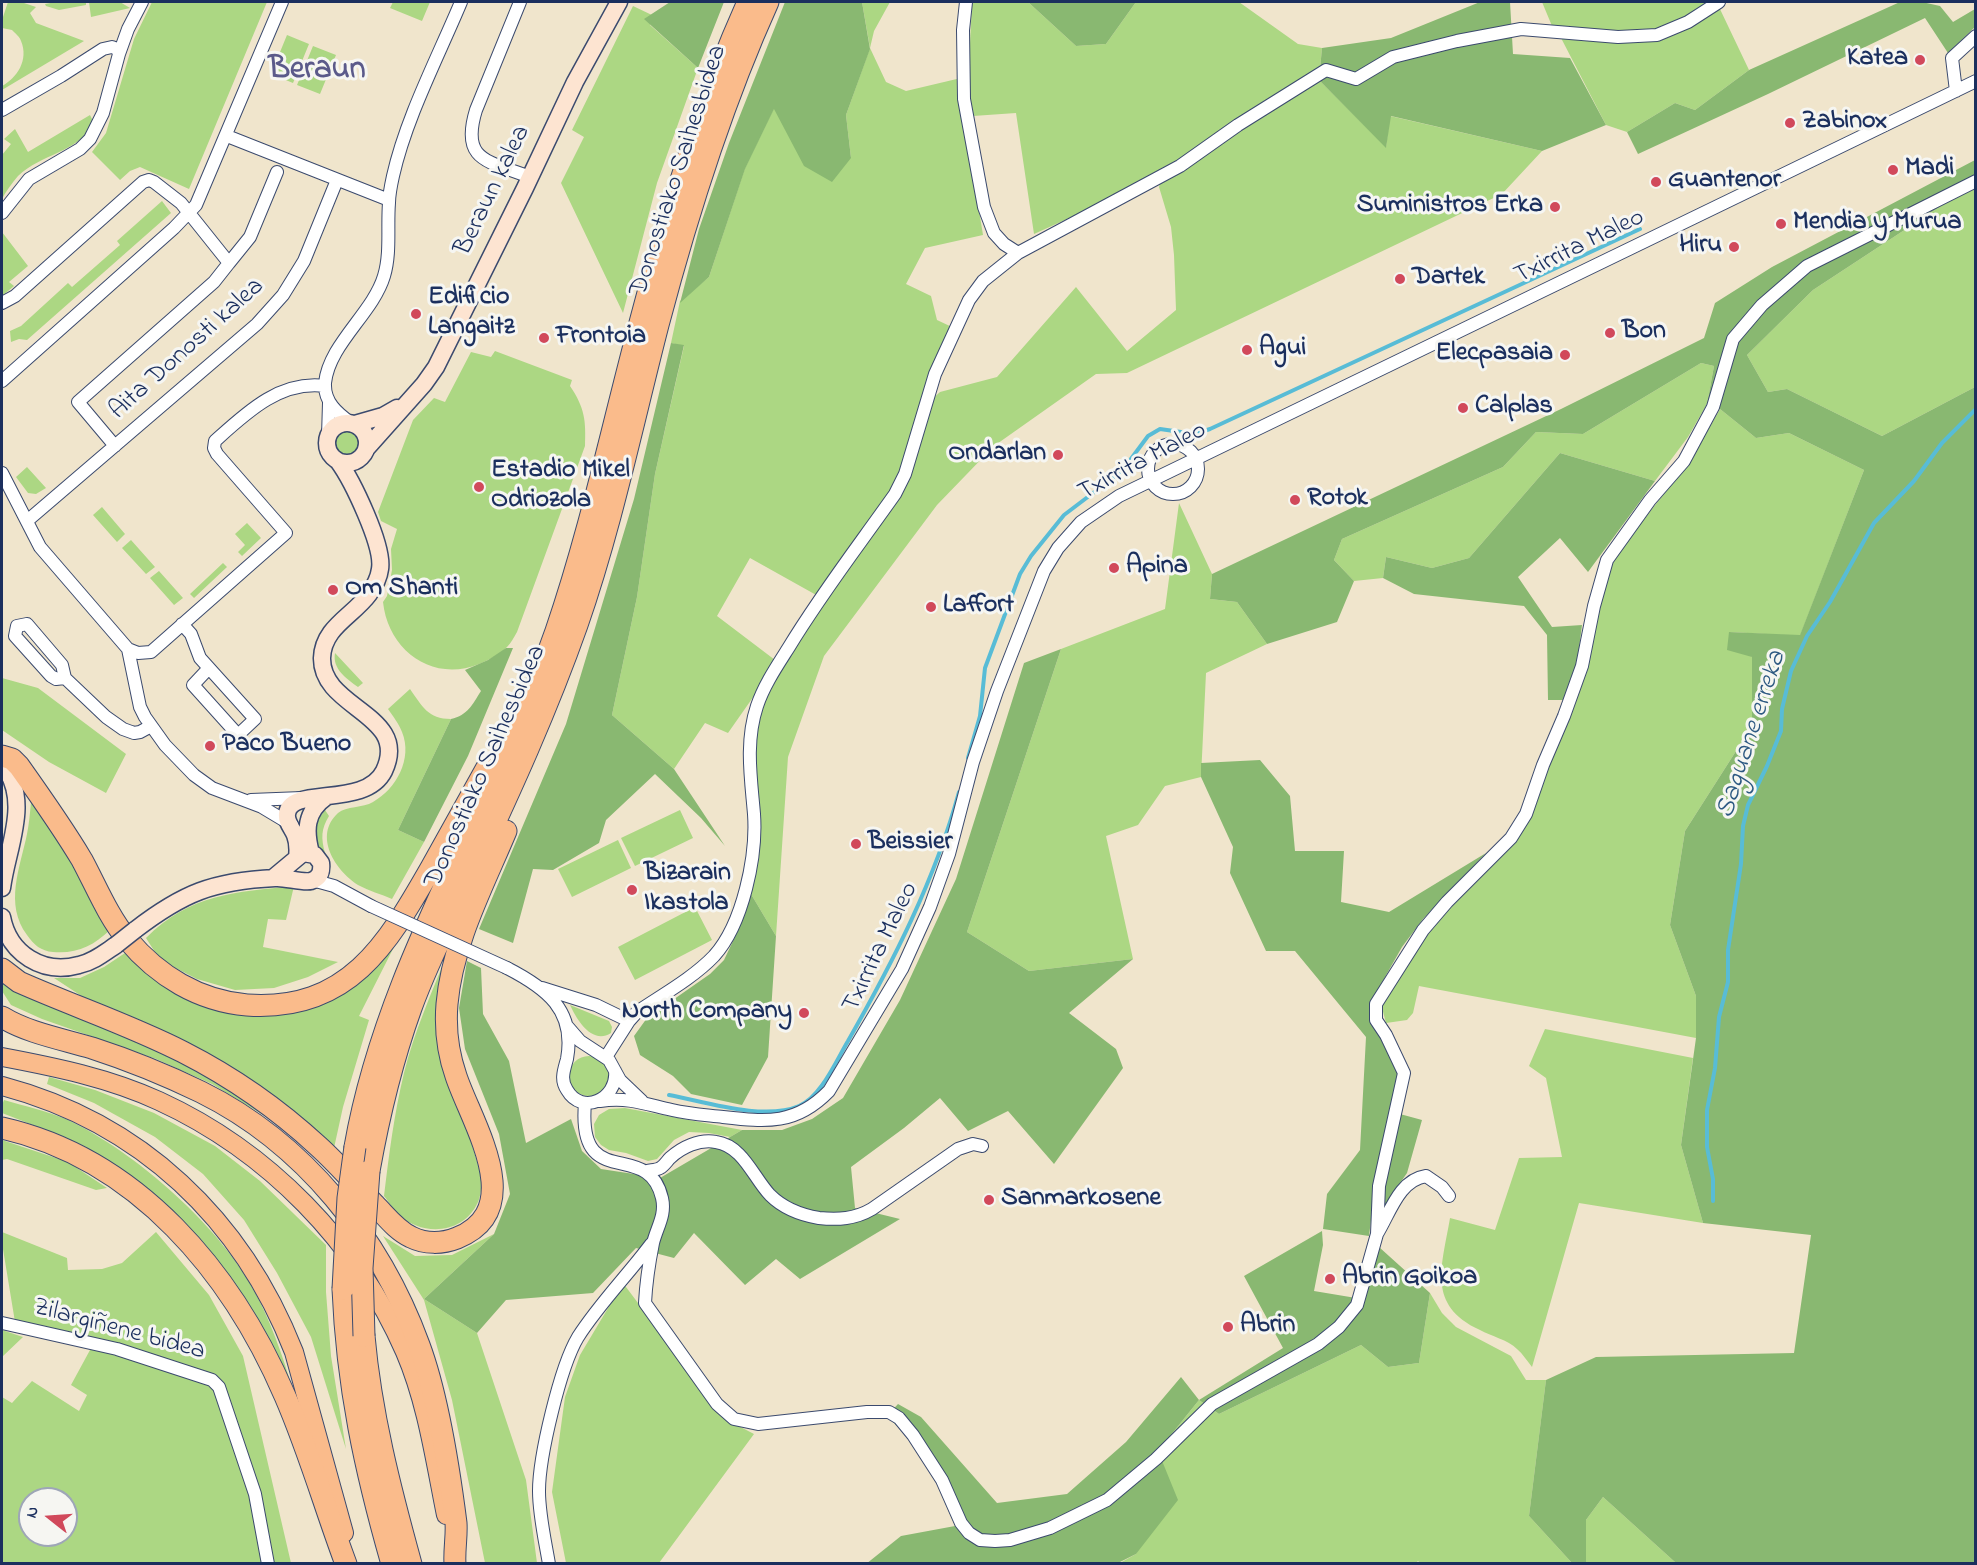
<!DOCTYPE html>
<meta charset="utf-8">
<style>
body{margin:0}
#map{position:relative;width:1977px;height:1565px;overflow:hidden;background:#f0e5cc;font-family:"Indie Flower",sans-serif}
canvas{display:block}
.frame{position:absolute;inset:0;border:3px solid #1b2f5e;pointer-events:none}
.north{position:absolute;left:18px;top:1487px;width:60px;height:60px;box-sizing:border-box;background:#f6f6f2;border:2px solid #9ea6b7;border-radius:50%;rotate:287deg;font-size:16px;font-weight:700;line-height:24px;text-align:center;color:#1b2f5e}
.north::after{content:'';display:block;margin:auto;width:21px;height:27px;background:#d1495b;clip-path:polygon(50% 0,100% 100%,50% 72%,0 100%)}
</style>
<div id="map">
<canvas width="1977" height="1565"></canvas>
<div class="frame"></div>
<div class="north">N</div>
</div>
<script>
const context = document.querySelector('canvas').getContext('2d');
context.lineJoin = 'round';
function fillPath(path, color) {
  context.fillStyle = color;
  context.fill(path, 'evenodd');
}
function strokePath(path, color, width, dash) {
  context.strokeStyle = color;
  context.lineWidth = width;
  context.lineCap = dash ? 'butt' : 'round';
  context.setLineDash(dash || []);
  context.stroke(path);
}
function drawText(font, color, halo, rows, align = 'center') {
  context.font = font + ' "Indie Flower",sans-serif';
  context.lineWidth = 6;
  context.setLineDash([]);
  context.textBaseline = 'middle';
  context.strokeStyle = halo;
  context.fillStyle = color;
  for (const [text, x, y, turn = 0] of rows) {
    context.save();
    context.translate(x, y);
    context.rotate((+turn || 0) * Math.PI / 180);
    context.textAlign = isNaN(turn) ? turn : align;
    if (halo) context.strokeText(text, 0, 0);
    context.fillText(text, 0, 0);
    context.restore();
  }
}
const green = new Path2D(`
 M8,2H21L36,7L30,13L36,23L84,41L2,90V86C17,78 29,60 21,41C20,37 15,33 12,30L2,28V20Z
 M56,2H86V5L59,10L46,6L45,4Z
 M89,2H120L130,8L91,17Z
 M152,2H267L189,189L140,167L130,171L120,180L92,152L106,133L134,39Z
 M393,2H430L422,21L390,8Z
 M862,2H890L874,31L870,48L886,82L906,91L961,78L967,136L983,235L925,248L906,284L931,296L937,320L954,328L902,469L884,505L818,596L750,558L717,616L775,660L756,693L728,733L705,723L674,769L612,715L637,597L655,474L684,346L671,343L680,301L709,277L745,168L774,108L851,158L846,115L870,48Z
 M972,2H1028L1076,46L1106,44L1136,2H1239L1298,44L1322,48L1319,80L1386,147L1390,116L1542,151L1502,194L1127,373L1096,374L994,446L937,505L824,656L788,757L776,936L748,889L753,730L770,683L909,477L929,402L940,392L997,377L1076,287L1127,351L1176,310L1174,255L1171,227L1159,187L1164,167L1087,210L1034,234L1016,113L973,116L968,84Z
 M1542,2H1710C1694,12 1675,27 1656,31C1624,38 1584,30 1552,26Z
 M633,6L654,16L650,25L698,68L657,183L623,313L561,183L584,137L572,130Z
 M1719,7L1749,70L1695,110L1675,103L1627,132L1606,125L1560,36L1657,38Z
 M287,35L309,44L293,83L271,74Z
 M313,46L336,55L320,94L297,85Z
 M90,115L94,123C76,154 42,153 18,176C12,183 6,191 2,199V155L11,144L4,139L15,129L28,152Z
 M1975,185V387L1882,436L1787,389L1768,392L1747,355L1813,290L1970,187Z
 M162,201L171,213L27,340L19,339L11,342L10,331L21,326L68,283L72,287L120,245L117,241Z
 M2,232L28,266L9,282L14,286L2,296Z
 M495,351L572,380L570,386C585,408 586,421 585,446L517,632C514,637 511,643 507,647C500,655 488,660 479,664C432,683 388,650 383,602L387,596L392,570L391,549L397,529L381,521L378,512L413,420L434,398L445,402L471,352L491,357Z
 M1701,363L1714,366L1707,404L1688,437L1655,481L1560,453L1469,558L1432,568L1386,557L1383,578L1354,581L1334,560L1342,539L1503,467L1536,432L1583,434Z
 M1720,409L1756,438L1789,433L1864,470L1800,636L1730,632L1752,657V726L1685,831L1670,925L1696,996V1038L1419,986L1413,1013L1407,1020L1386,1023L1381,1004L1416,947L1438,918L1508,845L1595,620L1612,560L1692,458Z
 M333 443a14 14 0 1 1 28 0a14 14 0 1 1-28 0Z
 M27,467L46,488L36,494L28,493L16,477Z
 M1179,503L1212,574L1210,599L1237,602L1267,644L1206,673L1201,777L1165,786L1138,825L1106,836L1133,959L1029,971L967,932L1061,649L1165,609Z
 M102,507L125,534L117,542L93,515Z
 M247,523L261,538L242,556L238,552L245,545L235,534Z
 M131,540L155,567L146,574L122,548Z
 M223,563L227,567L194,598L190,594Z
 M159,571L183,598L174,605L150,578Z
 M335,653L363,683L358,687C347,679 332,669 335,653Z
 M2,678L38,688L126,754L106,793L49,762L2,730Z
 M410,689C422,706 428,719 451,719L398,830L424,842L392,899C381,894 369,891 358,885C335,870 313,836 338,813C346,806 363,808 373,802C396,789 413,759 402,732C399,724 393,716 388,709Z
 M31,802L48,823L110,930C93,946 77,954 53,952C41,951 34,945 27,935C4,904 20,868 27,834C29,824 30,813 31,802Z
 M325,810L329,816C321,829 321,838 325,853L317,845L314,825Z
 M680,810L693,838L635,866L621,838Z
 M618,840L631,868L572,897L558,869Z
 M294,886L286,920L268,919L263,947L338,962L308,977L274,988L235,990L197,979L160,960L146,938C189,894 236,892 294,886Z
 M695,907L712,940L635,980L618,947Z
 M396,943L359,1016L369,1020L343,1107L334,1148L297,1114L245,1077L183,1041L83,997L54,978H80L104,967L125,953L145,972L174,993L233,1012L368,975Z
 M448,952L437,1025L482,1179C481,1186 481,1196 478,1202C464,1234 423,1237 399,1215C393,1210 389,1202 384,1196C389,1155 394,1114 404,1073C414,1032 432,992 448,952Z
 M2,978L118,1032L223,1084L288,1130L212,1084L156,1059L42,1019L11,1005L2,991Z
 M570,1005L609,1021L612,1027L611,1033C592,1045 577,1020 570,1005Z
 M1545,1029L1693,1058L1681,1145L1703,1223L1579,1203L1532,1367C1527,1361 1523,1354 1517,1349C1508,1340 1491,1336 1480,1330C1426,1305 1442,1266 1450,1218L1495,1230L1519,1158L1562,1157L1546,1078L1529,1066Z
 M569 1076a20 20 0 1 1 40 0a20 20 0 1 1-40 0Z
 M49,1077L95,1090L154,1113L215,1146L260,1181L326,1245V1292L331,1356L346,1449L311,1337L277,1273L244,1220L203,1174L155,1137L94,1103L47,1084Z
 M4,1100C25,1106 46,1111 66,1119C136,1152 223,1228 258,1298C275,1332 287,1368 297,1405L156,1197L100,1155L51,1132L2,1113V1105Z
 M625,1108L742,1130L730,1137L709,1133L689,1132L674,1140L657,1159L648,1161L626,1153L609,1150L601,1145L595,1137L594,1124L599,1115L609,1109Z
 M2,1140L68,1162L107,1188L96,1190L7,1159L2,1160Z
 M2,1232L67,1258L68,1270L102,1269L122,1263L156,1232L209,1295L243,1356L291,1563H2V1397L12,1403L32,1381L79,1411L87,1395L71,1385L96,1339L15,1322L2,1243ZM30,1499H66V1535H30Z
 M494,1234L424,1299L477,1333L526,1480L537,1563H485L452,1400L424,1300L383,1236L415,1256L452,1255Z
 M623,1283L725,1419L754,1434L659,1563H566L552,1492L565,1397L580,1355Z
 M1430,1293L1442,1313L1456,1327L1511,1356L1526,1380H1546L1529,1516L1572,1563L1421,1564L1418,1561L1415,1564H1118L1136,1554L1158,1451L1199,1400L1219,1414L1361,1345L1388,1367L1419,1363Z
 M2,1330L23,1337L2,1357Z
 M1603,1497L1676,1563H1586V1520Z`);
const forest = new Path2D(`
 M670,2H724L698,68L644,19Z
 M785,2H862L870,49L846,115L851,158L832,182L804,166L774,109L745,169L709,277L680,303L699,229L729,143Z
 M1028,2H1136L1106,44L1076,46Z
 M1480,2H1510L1513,54L1570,58L1606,125L1542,151L1391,116L1386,148L1319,80L1322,48L1391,38Z
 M1900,2H1922L1940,6L1953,22L1975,9V27L1948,53L1925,18L1768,94L1638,154L1627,132L1675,103L1695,110L1749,70Z
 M1975,160V185L1970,187L1813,290L1747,355L1768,392L1787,389L1882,436L1975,387V1563H1676L1603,1497L1586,1520V1563H1572L1529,1516L1546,1380L1596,1357L1794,1353L1811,1235L1703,1223L1681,1145L1696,1038V996L1670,925L1685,831L1752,726V657L1727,650L1729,632L1800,635L1864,470L1789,433L1756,438L1720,409L1707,404L1714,366L1701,363L1583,434L1536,432L1503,467L1342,539L1334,560L1354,581L1337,622L1267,644L1237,602L1210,599L1212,574L1561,409L1704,338L1715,303L1772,267Z
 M671,343L684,345L655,474L637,597L612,715L674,769L725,846L701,818L655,774L606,820L599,843L553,870L533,869L513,943L479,929L566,724L634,499Z
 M1560,453L1655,481L1588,572L1560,538L1518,577L1552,627L1582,625L1577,665L1565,700H1548L1547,635L1524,606L1414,594L1383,578L1386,557L1432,568L1469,558Z
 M506,648H513L468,756L424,842L398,830L451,719C468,715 472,705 481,691L465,670L488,660Z
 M1061,649L967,932L1029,971L1133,959L1069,1013L1116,1049L1123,1068L1054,1164L1008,1111L968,1131L940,1098L904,1128L851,1167L855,1208L900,1219L800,1279L776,1259L745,1285L694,1233L674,1258L636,1248L593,1293L506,1300L477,1333L424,1299L494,1234L510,1194L499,1134L465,1049L459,1008L467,961L481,968L483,1014L509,1061L526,1143L571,1119L582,1151L601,1169L660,1178L742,1130H782L812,1119L843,1098L900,1000L956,879L1024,663Z
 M1260,760L1290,796L1295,851H1344L1341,902L1389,912L1486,853L1423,919L1402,947L1372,1000L1398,1072L1375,1188L1369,1236L1323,1229L1327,1194L1360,1150L1366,1037L1295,951H1266L1230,873L1233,847L1201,777V763Z
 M748,889L776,936L768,1057L742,1105L691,1094L673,1076L640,1055L634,1036L647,1018L710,974L724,960L734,939Z
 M1400,1114L1422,1120L1407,1173L1396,1189L1380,1219L1384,1182Z
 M1322,1231L1323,1245L1314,1291L1362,1299L1379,1247L1430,1293L1419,1363L1388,1367L1361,1345L1219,1414L1199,1400L1158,1451L1178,1500L1136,1554L1118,1563L866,1564L901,1536L955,1526L937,1484L910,1439L887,1416L898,1404L921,1417L997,1503L1067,1494L1126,1442L1181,1377L1199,1400L1283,1348L1244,1276Z`);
const stream = new Path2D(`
 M968,758L980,716L985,668L1020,574L1031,556L1064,515L1122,471L1148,436L1160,429L1195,434L1210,429L1640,229
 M669,1095C706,1102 764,1121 799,1106C821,1097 836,1061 848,1041C893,962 935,880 959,792
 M1713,1201V1179L1707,1147V1110L1715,1068L1719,1017L1728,982V950L1741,864L1743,826L1748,805L1767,766L1781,731L1782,709L1791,671L1807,636L1830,602L1874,523L1914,481L1942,443L1976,409`);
const street = new Path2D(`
 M520,2L476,110C460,162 489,161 530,177
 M966,2L963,30L964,99L984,207L994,233L1004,244L1018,253
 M1956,91L1952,58L1976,36
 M2,110L61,76L103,49L112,47L117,49L119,54
 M227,136L389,200
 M2,213L29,179L80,149L90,139L103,113L119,54L128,29L142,2
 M229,263L250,237L277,172
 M2,303L15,296L143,182L149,180L154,182L181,203L229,263L214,282L78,402L115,446
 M2,381L174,228L196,205L282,2
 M351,423C337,413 324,402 325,383C329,344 373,313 384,276C391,253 387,227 389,203C389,194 391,185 393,176C406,118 438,57 461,2
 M328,436L329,403
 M1148 469a25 25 0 1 1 50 0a25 25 0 1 1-50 0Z
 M2,473L40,547L128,649L140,707L145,717L165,745L194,775L212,788L262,807L292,825
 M27,521L257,324L283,295L304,261L337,180
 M182,624L191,634L200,658L255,719L238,735L193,685L209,668
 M128,649L138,653L151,652L286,533L217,454L214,448L215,441C246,413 280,380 325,386
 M65,678L56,679L51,676L15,636L17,626L27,624L62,665L65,678L106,717L123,729L134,733L140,732L151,726
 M251,800L302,798
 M312,880L334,886L371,906
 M507,968C546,988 576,1010 567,1059C564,1070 560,1080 567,1090C582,1116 618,1099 615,1071
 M542,988L596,1005L629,1021
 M567,1026L580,1041L609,1060L620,1080L642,1101
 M606,1057L629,1021L637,1012C662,995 693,978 714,956C743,924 757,856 754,814C751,778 745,742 757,706C764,685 777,666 789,647C821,594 859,545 895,494L905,474L935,374L969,300L983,281L1018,253L1180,166L1238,125L1326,70L1356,79L1393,57L1457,41L1521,29L1618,37L1657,35L1688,22L1719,2
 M600,1101C629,1097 645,1104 672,1110C689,1114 706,1115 723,1117C767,1122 796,1125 829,1091L902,969L930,907L949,854L973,762L997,691L1044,571L1058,548L1081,522L1119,496L1976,81
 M585,1103C577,1195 648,1137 662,1198C666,1215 657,1227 653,1243C649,1263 646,1283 645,1303L717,1404L734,1419L758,1424L867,1412H889L899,1418L913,1435L942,1480L961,1523L969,1533L980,1540L995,1541L1010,1540L1050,1528L1107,1500L1156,1459L1212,1404L1318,1344L1339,1327L1357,1305L1377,1234L1379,1186L1404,1073L1386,1035L1376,1020V1004L1423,930L1447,902L1511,838L1526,814L1543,765L1564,716L1582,666L1594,606L1607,560L1650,500L1684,461L1713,407L1733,339L1762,305L1807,266L1976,181
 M647,1171C651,1170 657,1170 660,1168C664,1166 667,1161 670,1158C682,1147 699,1139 716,1142C743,1146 753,1177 770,1195C783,1208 801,1215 819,1218C838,1220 855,1219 872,1209L958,1149L973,1144L982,1146
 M1377,1234C1390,1213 1399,1180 1426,1176L1442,1187L1449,1196
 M2,1323L117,1349L212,1380L219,1387L255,1494L268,1564
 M549,1564C545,1540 539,1515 539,1491C539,1457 560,1367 578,1337C599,1304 627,1276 651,1244`);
const secondary = new Path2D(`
 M327 443a20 20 0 1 1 40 0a20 20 0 1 1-40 0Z
 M355,424L383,416L397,408
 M367,448L424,384L436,367L525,188L575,82L619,2
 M2,764C32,800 7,848 2,888
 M311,853C305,831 305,812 326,797
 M297,858C298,850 298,843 295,835C292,828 286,822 287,814C290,785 365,809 384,771C411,714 321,709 322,658C323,627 353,616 369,594C374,587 379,577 380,569C384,546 352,480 338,461
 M2,917C9,954 43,975 79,965C93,962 104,953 116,945
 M135,930C183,893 213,881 275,878C285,877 302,883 311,881C320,878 322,871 321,863L315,855L303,853L273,878`);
const primary = new Path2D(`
 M2,1057C55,1067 109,1078 159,1101C268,1151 357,1242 405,1352C427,1403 435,1461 446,1515
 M2,1086C141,1123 242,1219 294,1352L344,1533`);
const highway = new Path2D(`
 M2,756L12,759L19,766C41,797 63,828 82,860C96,886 108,916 127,939C158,976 199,1001 247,1005C348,1012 387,945 431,868C449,835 468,802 486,769
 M2,969L19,982C73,1006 130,1025 183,1052C232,1077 278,1109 318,1146C338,1164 356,1185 375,1205C386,1216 396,1230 411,1237C425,1244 442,1244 457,1238C529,1209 471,1122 456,1076C448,1053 445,1028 447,1004C452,944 483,886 506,831
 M2,1017C28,1033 62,1039 92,1048C129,1060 166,1075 201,1092C304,1143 380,1238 419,1345C438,1396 449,1468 456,1523C457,1536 454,1550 455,1564
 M2,1128C138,1159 232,1273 285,1396C309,1451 325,1508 346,1564
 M355,1147C387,963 495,805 556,631C591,529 613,423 641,319C669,211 702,104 748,2
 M369,1171C379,1115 392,1061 411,1008C428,961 451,917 472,872C510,791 547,710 577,625C611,527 632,426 658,325C687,215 721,106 768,2
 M343,1289C347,1386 365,1470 392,1564
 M364,1336C371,1414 390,1488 411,1564`);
const streetBridge = new Path2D(`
 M371,906L507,968`);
const secondaryBridge = new Path2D(`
 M116,945L135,930`);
const highwayBridge = new Path2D(`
 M343,1289L348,1198L355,1147
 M364,1336L362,1268L369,1171`);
const markers = [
 [1920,60,6,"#d1495b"],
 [1790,123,6,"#d1495b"],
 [1893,170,6,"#d1495b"],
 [1656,182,6,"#d1495b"],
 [1555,207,6,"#d1495b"],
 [1781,224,6,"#d1495b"],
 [1734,247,6,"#d1495b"],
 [1400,279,6,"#d1495b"],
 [416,314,6,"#d1495b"],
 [1610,333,6,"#d1495b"],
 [544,338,6,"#d1495b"],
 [1247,350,6,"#d1495b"],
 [1565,355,6,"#d1495b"],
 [1463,408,6,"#d1495b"],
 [1058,455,6,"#d1495b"],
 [479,487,6,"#d1495b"],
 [1295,500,6,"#d1495b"],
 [1114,568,6,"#d1495b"],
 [333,590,6,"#d1495b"],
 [931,607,6,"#d1495b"],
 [210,746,6,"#d1495b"],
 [856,844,6,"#d1495b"],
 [632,890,6,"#d1495b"],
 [804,1013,6,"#d1495b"],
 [989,1200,6,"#d1495b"],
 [1330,1279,6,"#d1495b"],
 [1228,1327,6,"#d1495b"]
];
const poiNames = [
 ["Katea",1908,60,"right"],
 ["Zabinox",1802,123],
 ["Madi",1905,170],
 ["Guantenor",1668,182],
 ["Suministros Erka",1543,207,"right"],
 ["Mendia y Murua",1793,224],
 ["Hiru",1722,247,"right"],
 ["Dartek",1412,279],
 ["Edificio",428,299],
 ["Langaitz",428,329],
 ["Bon",1622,333],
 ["Frontoia",556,338],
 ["Agui",1259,350],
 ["Elecpasaia",1553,355,"right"],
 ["Calplas",1475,408],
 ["Ondarlan",1046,455,"right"],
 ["Estadio Mikel",491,472],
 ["Odriozola",491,502],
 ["Rotok",1307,500],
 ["Apina",1126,568],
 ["Om Shanti",345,590],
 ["Laffort",943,607],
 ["Paco Bueno",222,746],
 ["Beissier",868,844],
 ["Bizarain",644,875],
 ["Ikastola",644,905],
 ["North Company",792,1013,"right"],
 ["Sanmarkosene",1001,1200],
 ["Abrin Goikoa",1342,1279],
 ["Abrin",1240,1327]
];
const streetNames = [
 ["Donostiako Saihesbidea",680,171,-72],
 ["Beraun kalea",494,191,-64],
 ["Txirrita Maleo",1580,248,-26],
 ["Aita Donosti kalea",188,350,-42],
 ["Txirrita Maleo",1143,463,-28],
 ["Donostiako Saihesbidea",487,767,-66],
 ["Txirrita Maleo",882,948,-64],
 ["Zilargiñene bidea",119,1331,15]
];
const waterNames = [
 ["Saguane erreka",1753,735,-72]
];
const districtNames = [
 ["Beraun",317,72]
];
fillPath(green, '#acd783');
fillPath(forest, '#89b871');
strokePath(stream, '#58bcd6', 4);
strokePath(street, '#3b4a6e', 14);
strokePath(secondary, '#3b4a6e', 19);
strokePath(primary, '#3b4a6e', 20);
strokePath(highway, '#3b4a6e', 23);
strokePath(street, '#fff', 12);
strokePath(secondary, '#fde4d1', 16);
strokePath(primary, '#fabb8b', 18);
strokePath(highway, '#fabb8b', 21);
strokePath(streetBridge, '#3b4a6e', 14, []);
strokePath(secondaryBridge, '#3b4a6e', 19, []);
strokePath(highwayBridge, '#3b4a6e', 23, []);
strokePath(streetBridge, '#fff', 12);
strokePath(secondaryBridge, '#fde4d1', 16);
strokePath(highwayBridge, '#fabb8b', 21);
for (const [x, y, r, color] of markers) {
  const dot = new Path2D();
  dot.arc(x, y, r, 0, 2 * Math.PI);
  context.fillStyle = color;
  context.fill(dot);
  strokePath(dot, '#f6f6f2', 2);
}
drawText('bold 26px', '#1b2f5e', '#f6f6f2', poiNames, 'left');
drawText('26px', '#1b2f5e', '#f6f6f2', streetNames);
drawText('italic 27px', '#2d5982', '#f6f6f2', waterNames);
drawText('bold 32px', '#5b5a8a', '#f6f6f2', districtNames);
</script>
